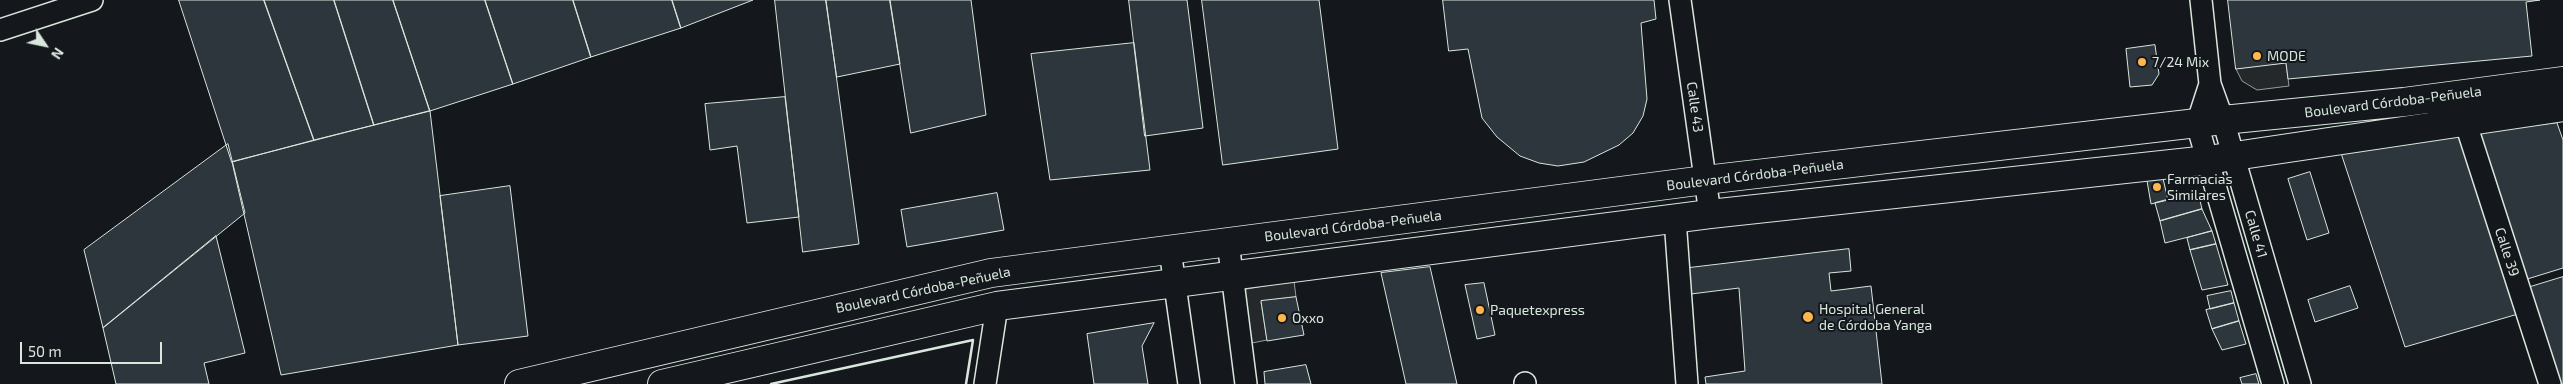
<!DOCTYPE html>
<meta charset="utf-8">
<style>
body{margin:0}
#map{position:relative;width:2563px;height:384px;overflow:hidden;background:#14181c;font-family:"Exo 2",sans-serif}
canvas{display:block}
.north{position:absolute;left:20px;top:20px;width:50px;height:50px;-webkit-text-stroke:4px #14181c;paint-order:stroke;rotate:124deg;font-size:14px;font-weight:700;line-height:20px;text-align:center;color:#d8e6dc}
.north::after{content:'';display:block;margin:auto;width:18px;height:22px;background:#d8e6dc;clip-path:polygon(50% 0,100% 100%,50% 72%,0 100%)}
.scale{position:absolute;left:20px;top:342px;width:142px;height:22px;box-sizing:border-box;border:2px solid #d8e6dc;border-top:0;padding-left:6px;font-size:15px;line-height:18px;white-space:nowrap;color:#d8e6dc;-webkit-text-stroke:4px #14181c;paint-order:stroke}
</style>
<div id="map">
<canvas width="2563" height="384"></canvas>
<div class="north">N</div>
<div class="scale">50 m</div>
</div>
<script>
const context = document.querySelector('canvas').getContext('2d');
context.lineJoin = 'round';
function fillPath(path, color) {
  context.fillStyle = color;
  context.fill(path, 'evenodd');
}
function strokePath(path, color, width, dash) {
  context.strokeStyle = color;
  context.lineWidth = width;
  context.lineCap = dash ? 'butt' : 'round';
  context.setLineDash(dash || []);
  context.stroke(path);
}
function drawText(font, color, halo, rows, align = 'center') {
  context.font = font + ' "Exo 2",sans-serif';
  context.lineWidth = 4;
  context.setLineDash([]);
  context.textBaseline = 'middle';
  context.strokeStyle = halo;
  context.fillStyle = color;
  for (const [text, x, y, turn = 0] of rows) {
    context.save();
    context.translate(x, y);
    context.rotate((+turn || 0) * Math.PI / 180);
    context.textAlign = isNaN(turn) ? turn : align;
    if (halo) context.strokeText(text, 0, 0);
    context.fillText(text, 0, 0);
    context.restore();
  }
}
const parking = new Path2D(`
 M2286,63L2289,86L2257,90L2242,81L2236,69Z
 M1294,281L1296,297L1261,302L1267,340L1252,343L1244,290Z`);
const building = new Path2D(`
 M179,0H264L314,140L232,162Z
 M264,0H334L374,125L314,140Z
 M334,0H393L430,111L374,125Z
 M393,0H485L513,84L430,111Z
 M485,0H573L591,57L513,84Z
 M573,0H672L681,28L591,57Z
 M672,0H753L681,28Z
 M775,0H826L859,244L803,252Z
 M826,0H890L900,64L837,77Z
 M890,0H971L986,115L911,133Z
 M1129,0H1187L1203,128L1145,136Z
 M1202,0H1319L1338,149L1223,165Z
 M1443,0H1654L1656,19L1641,23L1647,99L1643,116L1633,133L1619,145L1584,162L1558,166L1539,163L1520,156L1497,137L1482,118L1468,49L1449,51Z
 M2228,0H2540L2526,2L2532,56L2288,79L2286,63L2236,69Z
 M1134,43L1150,170L1050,180L1031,54Z
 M2155,45L2159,74L2152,85L2130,87L2126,49Z
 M785,97L799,217L747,223L737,146L710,150L705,104Z
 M430,111L458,345L281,375L232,162Z
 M2557,123L2563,140V268L2524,280L2480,132Z
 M2461,132L2518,314L2405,347L2339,147Z
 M228,144L245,213L103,328L84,250Z
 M2310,172L2329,233L2307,240L2288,179Z
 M2162,174L2168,200L2151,204L2146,175Z
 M510,186L528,336L458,345L440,196Z
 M2198,192L2202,209L2160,221L2155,203Z
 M997,193L1004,230L907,247L901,210Z
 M2202,209L2212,231L2165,243L2160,221Z
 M2212,231L2216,244L2190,250L2187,238Z
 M216,236L245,353L204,363L209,384H116L103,328Z
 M2216,244L2228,285L2202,290L2190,250Z
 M1849,249L1851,271L1829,273L1831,291L1871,286L1882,384H1706L1705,377L1745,371L1739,288L1691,294L1689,268Z
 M1430,267L1457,384H1406L1381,273Z
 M2563,277V384H2558L2527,288Z
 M1484,283L1495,335L1477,339L1465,285Z
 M2350,286L2358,308L2315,322L2308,300Z
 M2231,291L2234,303L2210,309L2207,296Z
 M1296,297L1304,335L1267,341L1261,301Z
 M2234,303L2239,321L2212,329L2206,310Z
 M2239,321L2246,344L2222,350L2212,329Z
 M1154,323L1142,346L1148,384H1094L1087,334Z
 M1306,365L1311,384H1265L1264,372Z
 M2256,374L2259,384H2242L2240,378Z`);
const minor = new Path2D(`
 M1680,0L1710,214
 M2201,0L2210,84L2223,120L2300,384
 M0,30L92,0
 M2210,84L2197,124L2273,384
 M2465,121L2550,384
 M1675,219L1687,384
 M1228,242L1246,384
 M1170,250L1189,384
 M1525,383V384
 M985,384L997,306`);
const major = new Path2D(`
 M519,384L991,273L1705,180L2223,120L2404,102L2563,81
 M662,384L997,306L1710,214L2208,160L2563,107`);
const wall = new Path2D(`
 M771,384L973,340L966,384`);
const markers = [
 [2257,56,5,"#ffb74d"],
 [2142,62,5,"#ffb74d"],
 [2157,187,5,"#ffb74d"],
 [1480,310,5,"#ffb74d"],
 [1808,317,6,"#ffb74d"],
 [1282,318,5,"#ffb74d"]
];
const poiNames = [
 ["MODE",2267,56],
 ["7/24 Mix",2152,62],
 ["Farmacias",2167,179],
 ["Similares",2167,195],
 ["Hospital General",1819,309],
 ["de Córdoba Yanga",1819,325],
 ["Paquetexpress",1490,310],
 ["Oxxo",1292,318]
];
const streetNames = [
 ["Boulevard Córdoba-Peñuela",2393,102,-7],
 ["Calle 43",1695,107,82],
 ["Boulevard Córdoba-Peñuela",1755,175,-7],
 ["Boulevard Córdoba-Peñuela",1353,226,-7],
 ["Calle 41",2256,234,74],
 ["Calle 39",2507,252,72],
 ["Boulevard Córdoba-Peñuela",923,290,-12]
];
fillPath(parking, '#24282b');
strokePath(parking, '#939e99', 1);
fillPath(building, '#2c363c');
strokePath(building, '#d8e6dc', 1);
strokePath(minor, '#d8e6dc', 24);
strokePath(major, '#d8e6dc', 30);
strokePath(minor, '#14181c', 21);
strokePath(major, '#14181c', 28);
strokePath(wall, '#d8e6dc', 2.5);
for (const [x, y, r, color] of markers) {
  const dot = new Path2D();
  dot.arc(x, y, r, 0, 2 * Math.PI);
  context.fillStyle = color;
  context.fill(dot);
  strokePath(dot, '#14181c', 2);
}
drawText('14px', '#d8e6dc', '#14181c', poiNames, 'left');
drawText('14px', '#d8e6dc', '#14181c', streetNames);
</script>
